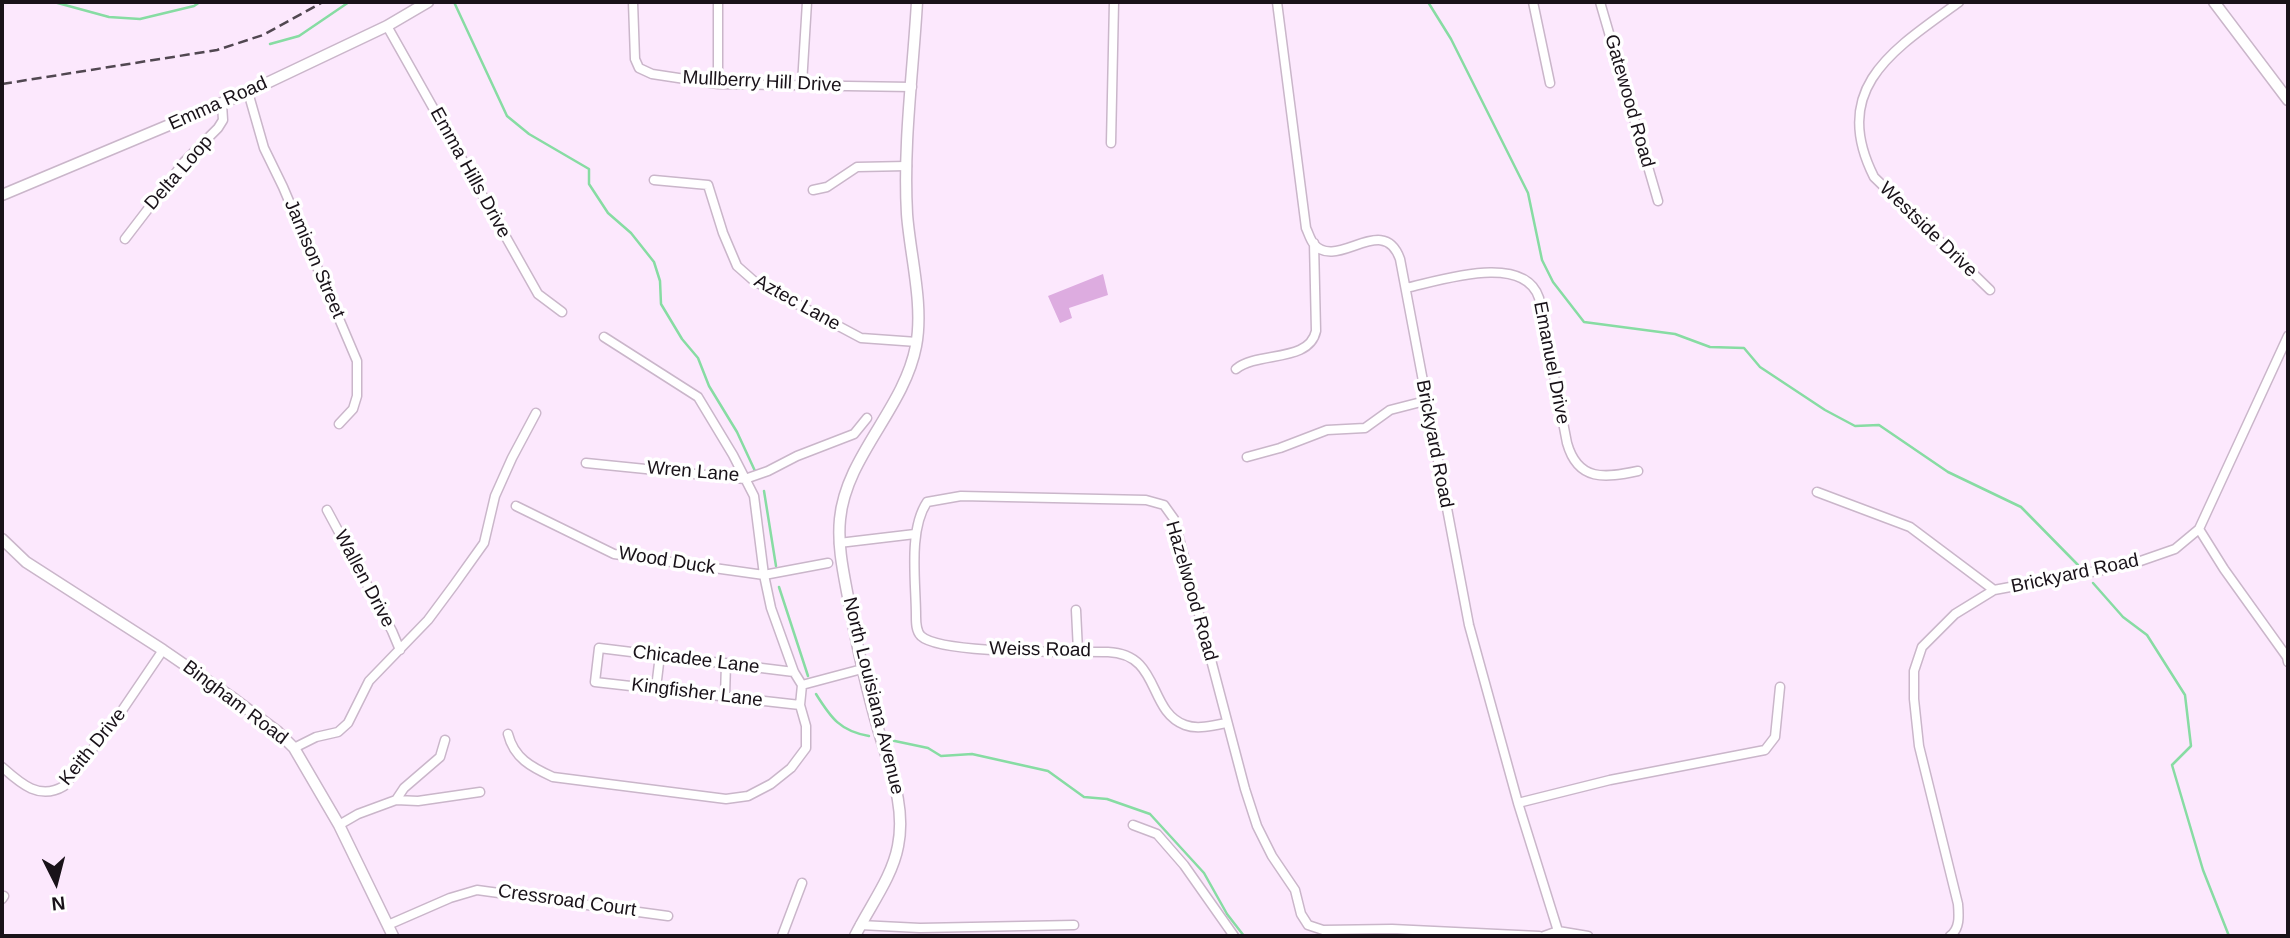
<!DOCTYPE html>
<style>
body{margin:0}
#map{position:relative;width:2290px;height:938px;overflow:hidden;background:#fce8fd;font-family:Arial,sans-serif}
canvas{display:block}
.frame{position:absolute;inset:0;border:4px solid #191219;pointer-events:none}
.north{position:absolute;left:21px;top:847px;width:70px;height:70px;-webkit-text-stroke:5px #fff;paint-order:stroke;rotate:174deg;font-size:19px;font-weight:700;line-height:28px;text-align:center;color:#191219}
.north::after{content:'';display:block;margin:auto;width:24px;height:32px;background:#191219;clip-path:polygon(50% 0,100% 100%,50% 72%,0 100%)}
</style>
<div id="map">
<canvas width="2290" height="938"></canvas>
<div class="frame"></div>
<div class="north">N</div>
</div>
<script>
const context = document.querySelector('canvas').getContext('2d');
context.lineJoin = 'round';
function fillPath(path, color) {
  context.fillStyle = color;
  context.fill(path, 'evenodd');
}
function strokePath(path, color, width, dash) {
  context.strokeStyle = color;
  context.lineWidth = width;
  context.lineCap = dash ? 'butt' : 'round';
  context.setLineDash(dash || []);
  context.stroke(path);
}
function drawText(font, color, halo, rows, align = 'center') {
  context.font = font + ' Arial,sans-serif';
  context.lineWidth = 7;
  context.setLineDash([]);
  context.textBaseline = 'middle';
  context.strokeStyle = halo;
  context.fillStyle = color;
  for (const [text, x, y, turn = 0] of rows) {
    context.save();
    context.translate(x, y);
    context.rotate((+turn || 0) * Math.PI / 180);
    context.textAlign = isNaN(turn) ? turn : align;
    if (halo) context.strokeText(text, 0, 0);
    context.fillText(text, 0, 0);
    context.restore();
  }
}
const green = new Path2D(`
 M1103,274L1108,295L1069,308L1072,318L1060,323L1048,296Z`);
const stream = new Path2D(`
 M54,2L109,17L140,19L194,6L200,2
 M454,2L507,116L529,134L589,169V184L608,213L631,233L654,262L660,281L661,304L682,339L698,358L709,386L737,432L755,471
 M1428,2L1451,39L1528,193L1542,260L1553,282L1584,322L1675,334L1710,347L1744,348L1760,367L1825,410L1855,426L1879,425L1948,472L2021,507L2078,565
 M270,44L299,36L349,2
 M764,491L776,566
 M2093,583L2123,617L2147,635L2185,695L2191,746L2172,765L2203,870L2229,936
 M779,587L808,676
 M816,694C831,718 840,731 869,736
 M890,740L928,748L941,756L972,754L1048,771L1084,797L1107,799L1150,814L1204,873L1227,914L1244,936`);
const minor = new Path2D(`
 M633,2L635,59L639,68L652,74L718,84L912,87
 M718,2V84
 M1277,2L1306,228C1308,232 1310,239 1313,243C1336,273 1383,211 1400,259L1469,625L1518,803L1558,931
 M1533,2L1550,83
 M1600,2L1658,201
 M1959,2C1894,49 1829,88 1874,177L1990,290
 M387,26L538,294L562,312
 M802,84L807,2
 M248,92L264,148L283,187L357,361V396L353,409L339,424
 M1111,143L1114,2
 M654,180L708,185L723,233L737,266L754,281L861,338L917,342
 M813,190L827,187L857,167L907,166
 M125,239L184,162L218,128L223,120L222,104
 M1406,288C1439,281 1524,252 1539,298L1567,443C1578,482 1605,478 1638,471
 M1236,369C1258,351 1309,363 1316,331L1314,243
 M1247,457L1280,448L1327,430L1365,428L1390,410L1425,401
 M586,463L745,479L768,471L797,456L854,434L867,418
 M1817,492L1910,527L1994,590
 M516,506L614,554L764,575L828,563
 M327,510L392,631L400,650
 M2199,529L2224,569L2287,657L2288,662
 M839,543L915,534
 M1076,610L1078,651
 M794,672L599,648L595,682L800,705
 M802,685L862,669
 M656,688L660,655
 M725,697L726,663
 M1227,723C1214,725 1198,730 1185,725C1147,711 1161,654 1108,652C1075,651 941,655 921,636C916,631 916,623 916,616C916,582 908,531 927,502L961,496L1146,500L1164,505L1174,519L1245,789L1257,826L1272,856L1295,890L1301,914L1308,925L1323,930L1392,929L1539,936
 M508,734C514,758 531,767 553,777L726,799L748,796L771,784L791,768L806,748V726L800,705L802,685L794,672L771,608L764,575L754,496L733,455L698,397L604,337
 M294,748L316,737L338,732L348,723L369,681L428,620L454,585L484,543L495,496L512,458L536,413
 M2,767C20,783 39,801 64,786L121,712L163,650
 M396,800L404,788L440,757L445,740
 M1518,803L1610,780L1765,750L1775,737L1780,687
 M339,825L358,814L396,800L418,801L480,792
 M1133,825L1157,834L1184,865L1234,936
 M2,899L4,896
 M388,925L450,898L477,890L668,916
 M860,925L920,928L1074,925
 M782,936L802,883
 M1544,936L1558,931L1588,936
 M1950,936C1960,929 1959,916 1958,904L1919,746L1914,699V671L1922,647L1955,614L1994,590L2129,565L2175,549L2199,529L2288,336`);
const tertiary = new Path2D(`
 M2214,2L2288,100
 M2,195L248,92L387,26L428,2
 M2,539L26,562L163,650L230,696L278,732L294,748L339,825L393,936
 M855,936C869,907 892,878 898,846C906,806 890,770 879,732C867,691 858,650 850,608C845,579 837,549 840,519C846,456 904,409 916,346C924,305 910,255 907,214C903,144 913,72 917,2`);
const rail = new Path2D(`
 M2,84L217,50L263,35L323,2`);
const streetNames = [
 ["Mullberry Hill Drive",762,82,3],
 ["Gatewood Road",1629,101,74],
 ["Emma Road",218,104,-24],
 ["Delta Loop",179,173,-49],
 ["Emma Hills Drive",470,173,61],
 ["Westside Drive",1928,230,44],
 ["Jamison Street",314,259,67],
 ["Aztec Lane",797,303,29],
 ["Emanuel Drive",1551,363,79],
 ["Brickyard Road",1434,444,79],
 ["Wren Lane",693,472,5],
 ["Wood Duck",667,561,9],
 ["Brickyard Road",2075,574,-12],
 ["Wallen Drive",364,579,62],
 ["Hazelwood Road",1191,591,74],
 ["Weiss Road",1040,650,1],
 ["Chicadee Lane",696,660,7],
 ["Kingfisher Lane",697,693,7],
 ["North Louisiana Avenue",873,696,76],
 ["Bingham Road",235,703,37],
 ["Keith Drive",93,747,-51],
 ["Cressroad Court",567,901,8]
];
fillPath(green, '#ddace0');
strokePath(stream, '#87dca3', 2.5);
strokePath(minor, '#cab6ca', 11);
strokePath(tertiary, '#cab6ca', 13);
strokePath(minor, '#fff', 8);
strokePath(tertiary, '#fff', 10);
strokePath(rail, '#514751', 2.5, [10, 5]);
drawText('19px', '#191219', '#fff', streetNames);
</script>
